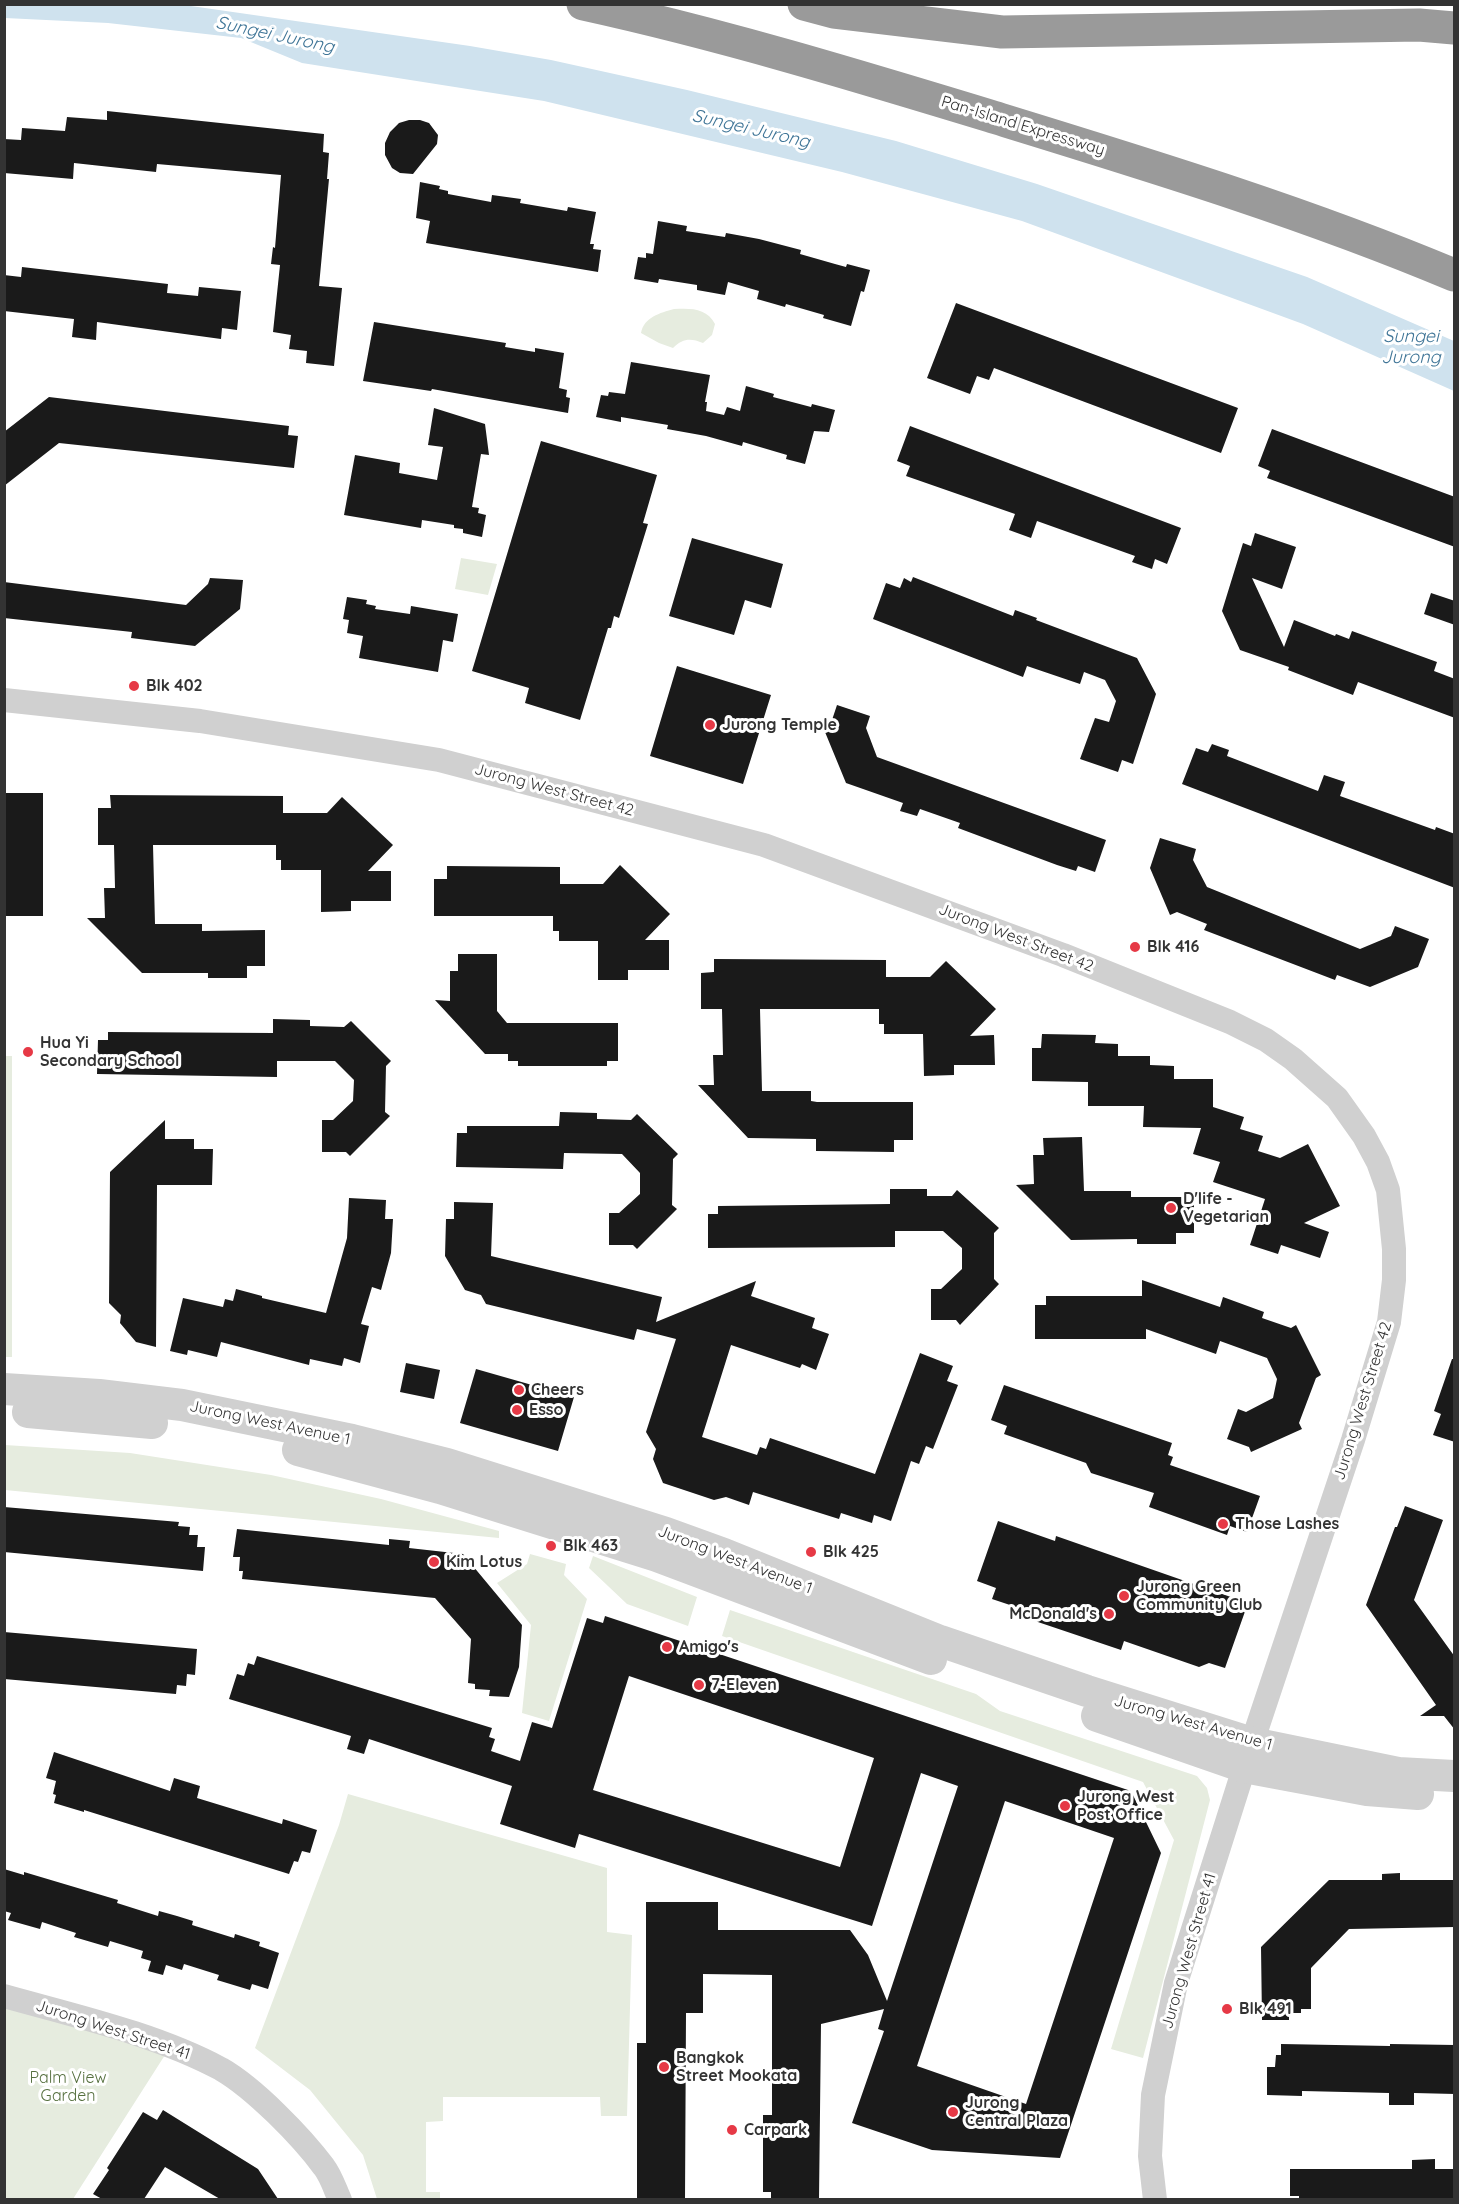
<!DOCTYPE html>
<style>
body{margin:0}
#map{position:relative;width:1459px;height:2204px;overflow:hidden;background:#fff;font-family:Quicksand,sans-serif}
canvas{display:block}
.frame{position:absolute;inset:0;border:6px solid #333;pointer-events:none}
</style>
<div id="map">
<canvas width="1459" height="2204"></canvas>
<div class="frame"></div>
</div>
<script>
const context = document.querySelector('canvas').getContext('2d');
context.lineJoin = 'round';
function fillPath(path, color) {
  context.fillStyle = color;
  context.fill(path, 'evenodd');
}
function strokePath(path, color, width, dash) {
  context.strokeStyle = color;
  context.lineWidth = width;
  context.lineCap = dash ? 'butt' : 'round';
  context.setLineDash(dash || []);
  context.stroke(path);
}
function drawText(font, color, halo, rows, align = 'center') {
  context.font = font + ' Quicksand,sans-serif';
  context.lineWidth = 6;
  context.setLineDash([]);
  context.textBaseline = 'middle';
  context.strokeStyle = halo;
  context.fillStyle = color;
  for (const [text, x, y, turn = 0] of rows) {
    context.save();
    context.translate(x, y);
    context.rotate((+turn || 0) * Math.PI / 180);
    context.textAlign = isNaN(turn) ? turn : align;
    if (halo) context.strokeText(text, 0, 0);
    context.fillText(text, 0, 0);
    context.restore();
  }
}
const green = new Path2D(`
 M674,309C691,308 707,308 715,324L712,335L703,343C691,338 683,338 673,348L659,343L641,333C644,317 660,313 674,309Z
 M461,558L497,564L488,595L455,589Z
 M4,1056H12V1357H4Z
 M5,1445L130,1453L271,1475L381,1499L499,1531V1538L5,1490Z
 M530,1554L566,1564L564,1575L587,1599L549,1721L522,1713L531,1625L497,1583L527,1564Z
 M593,1556L697,1597L688,1626L627,1604L589,1568Z
 M730,1610L976,1694L1000,1711L1197,1776L1207,1788L1210,1800L1143,2058L1111,2049L1174,1840L1143,1782L722,1636Z
 M348,1794L607,1868V1932L632,1935L627,2116H601L600,2097H443V2121L426,2122V2192H440V2199H377L363,2155L310,2090L255,2048L339,1825Z
 M4,2002L165,2055L73,2199H5Z`);
const water = new Path2D(`
 M4,5H184L470,46L551,60L687,90L896,141L1037,184L1307,277L1454,341V391L1303,324L1022,221L842,172L544,101L302,63L241,38L108,23L5,18Z`);
const building = new Path2D(`
 M107,111L324,134L323,152L329,153L327,179H329L319,286L342,288L334,366L306,363L307,351L289,349L291,335L273,332L280,265L271,264L273,247L275,248L281,175L157,164L156,172L74,163L73,179L4,173V139L21,140L22,128L65,131L67,117L107,120Z
 M409,120H420L429,123L438,135L437,144L413,174L400,173L392,168L385,155V143L390,132L399,123Z
 M420,182L440,186L439,189L448,191V194L491,202L492,195L521,199L520,203L567,211L568,207L596,212L590,244H594L593,249L601,250L598,272L426,243L430,221L416,218Z
 M658,221L687,226L686,231L725,237L726,233L759,239L801,250L800,254L835,264L846,267L847,264L870,270L864,292L861,291L851,326L823,318L824,315L786,304L785,307L757,299L759,291L728,282L725,295L697,290V285L659,279L658,283L634,279L638,257L646,258V253L653,254Z
 M22,267L168,284L167,293L198,296L199,287L241,291L237,330L222,328L221,339L97,322L96,340L72,337L74,319L4,311V275L21,277Z
 M956,303L1238,408L1221,453L994,368L989,380L977,376L970,394L927,378Z
 M374,322L506,343L505,347L535,352V348L564,353L559,388L567,390L566,397L570,398L568,413L432,389L431,391L363,381Z
 M631,362L710,375L705,402H707L706,411L724,415L727,407L740,411L746,386L774,394L773,397L811,407L812,404L835,410L829,432L814,431L805,464L786,459L787,455L743,442L742,446L706,436L667,429L668,425L621,417V422L596,417L601,395L608,396L609,392L625,394Z
 M49,397L289,426L288,435L298,436L294,468L59,443L4,486V432Z
 M434,408L485,424L489,455L481,454L472,507L479,508L478,513L486,515L482,537L463,533V529L454,528V525L422,520L421,528L344,515L355,455L400,463L399,473L437,480L443,447L428,445Z
 M910,426L1181,528L1167,564L1155,559L1152,569L1132,562L1135,556L1037,521L1031,538L1009,530L1015,514L906,476L910,466L897,461Z
 M1272,429L1455,497V547L1267,478L1270,471L1258,466Z
 M541,441L657,475L643,523L648,524L619,618L614,616L611,628H608L580,720L525,703L529,688L472,671Z
 M1255,533L1296,547L1282,589L1252,578L1284,647L1294,620L1335,636L1336,634L1349,639L1352,631L1437,662L1434,671L1455,679V718L1358,682L1353,695L1288,670L1289,667L1240,650L1222,611L1243,543L1251,546Z
 M692,538L783,564L771,608L745,600L734,635L669,616Z
 M913,577L1013,616L1015,610L1037,618L1036,620L1137,658L1156,694L1133,764L1122,760L1118,772L1080,759L1095,718L1109,722L1116,701L1105,680L1084,672L1080,684L1027,666L1023,677L873,619L886,583L900,588L904,578L911,582Z
 M210,578L243,580L240,609L195,646L131,638L132,632L4,618V582L186,605L208,584Z
 M1431,593L1455,601V625L1424,614Z
 M347,597L367,600L366,604L376,606L375,609L410,614L411,606L458,614L453,642L443,640L438,672L359,658L363,636L347,633L349,620L343,619Z
 M677,666L771,695L743,784L650,756Z
 M837,705L870,716L866,728L877,757L1106,840L1095,872L1078,866L1076,871L1057,865L958,828L960,823L920,809L917,816L900,811L903,803L846,783L825,732L829,729Z
 M1212,744L1229,750L1227,756L1318,791L1324,775L1345,782L1340,796L1435,830L1436,827L1455,834V888L1182,784L1196,748L1208,752Z
 M4,793H43V916H4Z
 M110,795L283,796V813H327L342,797L393,845L368,871H391V901H351V911L321,912V870H281V860H276V845H153L155,924H202V931L265,930V966H247V978H208V973H142L87,918H105L104,888H115L114,845H98V808H111Z
 M1160,838L1196,849L1193,860L1207,887L1360,949L1391,936L1395,926L1429,939L1418,967L1370,987L1337,975L1335,980L1204,930L1207,924L1177,912L1170,915L1150,868Z
 M620,865L670,914L645,940H669V970H628V980H598V941H559V931H553V916H434V879H447V866L560,867V884H603Z
 M458,954H497V1011L507,1023H618V1061H607V1066H518V1061H508V1054H485L435,1000L450,1001V971H458Z
 M714,959L886,960V977H930L946,961L996,1009L970,1036L994,1035L995,1065H954V1075L924,1076L923,1034H884V1024H879V1009H760L762,1091H811V1101L817,1102H913V1140H894V1152L816,1151V1139L748,1138L698,1085H714L713,1055H723L722,1009H701V973L714,972Z
 M273,1019L310,1020V1026L344,1027L351,1021L391,1061L386,1066L385,1112L390,1116L350,1156L346,1152H322V1120H333L353,1101L354,1080L335,1061H277V1077L97,1074L98,1040H108V1032L273,1033Z
 M1042,1034L1096,1035L1095,1043L1118,1044V1056H1150V1065L1174,1066V1079H1213V1107L1244,1117L1240,1129L1263,1136L1258,1151L1280,1158L1308,1144L1340,1206L1304,1223L1329,1232L1320,1258L1281,1245L1278,1254L1250,1245L1265,1199L1213,1182L1220,1162L1193,1154L1201,1128L1143,1127L1144,1106H1088V1082L1032,1081V1048H1041Z
 M560,1112L597,1113V1119L631,1120L637,1114L678,1154L673,1159L672,1205L677,1209L637,1249L633,1245H609V1213H619L640,1194V1173L622,1154L564,1153L563,1169L456,1167L457,1133H467V1126H559Z
 M165,1120V1139H194V1149H213L212,1185H157L156,1347L136,1342L120,1323L121,1315L109,1303L110,1172Z
 M1082,1137L1084,1191H1131V1197H1194V1233H1176V1244H1137V1239L1071,1240L1016,1185L1034,1184L1033,1155H1044L1043,1138Z
 M890,1189H927V1196H952L957,1190L999,1228L994,1233V1279L999,1284L960,1325L956,1320H931V1289H941L962,1269V1248L943,1231H895V1247L708,1248V1214H718V1206L890,1204Z
 M349,1198L386,1200L385,1219H393L391,1253L381,1290L372,1287L361,1324L369,1326L360,1363L344,1358L342,1366L310,1359L309,1365L221,1342L217,1357L188,1350L187,1355L170,1351L183,1298L223,1307L225,1299L233,1301L236,1289L262,1296V1298L326,1313L347,1238Z
 M454,1202L493,1203L491,1256L662,1297L656,1322L756,1281L751,1296L815,1318L812,1328L829,1334L816,1370L802,1364L800,1368L731,1345L702,1437L757,1455L760,1447L766,1449L770,1438L875,1474L920,1353L953,1366L947,1381L958,1385L933,1449L926,1446L919,1464L911,1461L891,1521L874,1515L872,1523L841,1513L839,1519L753,1492L749,1505L726,1497L714,1500L663,1483L653,1459L656,1449L646,1432L676,1339L637,1329L634,1340L486,1304L481,1295L465,1290L445,1256L446,1219H454Z
 M1142,1280L1220,1307L1223,1297L1264,1312L1262,1318L1291,1328L1296,1325L1321,1375L1316,1378L1299,1423L1302,1429L1251,1452L1249,1447L1227,1439L1238,1409L1246,1412L1273,1398L1277,1379L1267,1358L1220,1341L1216,1354L1146,1329V1339H1035V1305H1046V1296H1142Z
 M1452,1359H1455V1442L1433,1435L1441,1414L1434,1411Z
 M406,1363L440,1370L434,1399L400,1392Z
 M476,1369L574,1397L558,1451L460,1423Z
 M1004,1385L1172,1443L1168,1455L1173,1457L1170,1465L1260,1496L1247,1532L1230,1526L1227,1535L1149,1507L1154,1493L1091,1473L1086,1463L1004,1434L1007,1426L991,1420Z
 M1405,1506L1443,1520L1414,1600L1455,1657V1730L1444,1716H1420L1436,1705L1366,1605L1395,1527H1397Z
 M4,1507L179,1522L178,1526L190,1527L189,1535H198L197,1547H205L203,1571L4,1552Z
 M998,1521L1055,1541L1056,1536L1248,1603L1225,1668L1209,1663L1199,1667L1124,1641L1121,1650L1026,1618L1028,1611L992,1599L996,1588L977,1581Z
 M237,1529L389,1545V1539L410,1541L409,1548L463,1554L522,1625L519,1667L509,1697L489,1696L490,1690L475,1689V1684L468,1683L471,1639L435,1598L242,1579L243,1571H239L240,1557H233Z
 M605,1616L1131,1791L1161,1853L1060,2158L932,2150L852,2123L884,2031L878,2029L884,2009L821,2024L819,2199H771V2192H763V2115H772V1975L703,1974V2013H686L685,2199H637V2043H646V1902H718V1930H850L868,1955L887,2001L958,1786L921,1773L872,1926L579,1834L575,1848L500,1824L512,1786L369,1739L364,1754L347,1749L351,1736L229,1699L237,1674L244,1676L248,1663L254,1665L257,1656L492,1728L489,1737L495,1739L491,1751L520,1761L532,1722L552,1728L587,1618L603,1623ZM629,1676L874,1758L840,1867L593,1790ZM1005,1801L1114,1838L1026,2104L917,2066Z
 M4,1632L197,1649L195,1675L187,1674L186,1686L177,1685L176,1694L4,1679Z
 M54,1752L170,1791L174,1778L200,1786L197,1798L282,1824L283,1819L317,1830L310,1853L302,1851L298,1862L294,1861L289,1874L84,1810V1812L54,1803L56,1795L53,1794L56,1781L46,1778Z
 M4,1869L24,1875V1872L118,1900L117,1903L158,1916L159,1911L177,1916L193,1921L192,1925L234,1938L235,1934L260,1942L259,1946L279,1953L268,1989L252,1984L250,1990L217,1980L219,1975L184,1964L182,1970L166,1965L163,1975L148,1971L151,1961L141,1958L143,1951L110,1941L108,1947L74,1937L76,1933L42,1922L40,1929L8,1920L11,1913L4,1911Z
 M1400,1873V1880H1455V1927L1349,1929L1311,1968V2009H1301V2013H1289V2020H1262L1261,1947L1329,1880H1382V1874Z
 M1281,2044L1390,2046V2044L1455,2045V2094L1414,2093V2105H1389V2093L1302,2091V2096L1267,2095V2067H1275L1276,2055H1281Z
 M163,2110L258,2169L278,2199H220L165,2167L144,2199H102L93,2194L109,2170L107,2168L143,2112L157,2120Z
 M1435,2159V2169H1455V2199H1299V2196H1290V2169H1412V2160Z`);
const minor = new Path2D(`
 M4,700L200,721L439,760L764,845L1063,955L1230,1022L1266,1040L1293,1059L1337,1098L1364,1136L1378,1162L1388,1190L1394,1249V1280L1389,1322L1353,1440L1252,1743L1176,1983L1153,2095L1150,2156L1155,2200
 M4,1996C75,2016 156,2034 221,2069C254,2088 301,2136 324,2167C331,2176 335,2189 340,2200`);
const tertiary = new Path2D(`
 M4,1389L99,1395L182,1405L352,1440L447,1464L666,1533L724,1554L940,1641L1087,1691L1252,1743L1398,1773L1454,1776
 M28,1412L152,1423
 M298,1450L440,1488L657,1556L931,1659
 M1097,1716L1244,1767L1367,1790L1418,1794`);
const motorway = new Path2D(`
 M583,4C720,34 855,75 990,116C1146,164 1304,212 1454,275
 M804,4L834,12L1002,32L1419,25L1454,28`);
const markers = [
 [134,686,6,"#e63946"],
 [710,725,6,"#e63946"],
 [1135,947,6,"#e63946"],
 [28,1052,6,"#e63946"],
 [1171,1208,6,"#e63946"],
 [519,1390,6,"#e63946"],
 [517,1410,6,"#e63946"],
 [1223,1524,6,"#e63946"],
 [551,1546,6,"#e63946"],
 [811,1552,6,"#e63946"],
 [434,1562,6,"#e63946"],
 [1124,1596,6,"#e63946"],
 [1109,1614,6,"#e63946"],
 [667,1647,6,"#e63946"],
 [699,1685,6,"#e63946"],
 [1065,1806,6,"#e63946"],
 [1227,2009,6,"#e63946"],
 [664,2067,6,"#e63946"],
 [953,2112,6,"#e63946"],
 [732,2130,6,"#e63946"]
];
const streetNames = [
 ["Pan-Island Expressway",1023,126,17],
 ["Jurong West Street 42",554,790,15],
 ["Jurong West Street 42",1016,938,21],
 ["Jurong West Street 42",1363,1401,-73],
 ["Jurong West Avenue 1",270,1423,12],
 ["Jurong West Avenue 1",735,1560,21],
 ["Jurong West Avenue 1",1193,1723,16],
 ["Jurong West Street 41",1189,1951,-74],
 ["Jurong West Street 41",113,2030,18]
];
const poiNames = [
 ["Blk 402",146,686],
 ["Jurong Temple",722,725],
 ["Blk 416",1147,947],
 ["Hua Yi",40,1043],
 ["Secondary School",40,1061],
 ["D'life -",1183,1199],
 ["Vegetarian",1183,1217],
 ["Cheers",531,1390],
 ["Esso",529,1410],
 ["Those Lashes",1235,1524],
 ["Blk 463",563,1546],
 ["Blk 425",823,1552],
 ["Kim Lotus",446,1562],
 ["Jurong Green",1136,1587],
 ["Community Club",1136,1605],
 ["McDonald's",1097,1614,"right"],
 ["Amigo's",679,1647],
 ["7-Eleven",711,1685],
 ["Jurong West",1077,1797],
 ["Post Office",1077,1815],
 ["Blk 491",1239,2009],
 ["Bangkok",676,2058],
 ["Street Mookata",676,2076],
 ["Jurong",965,2103],
 ["Central Plaza",965,2121],
 ["Carpark",744,2130]
];
const parkNames = [
 ["Palm View",68,2078],
 ["Garden",68,2096]
];
const waterNames = [
 ["Sungei Jurong",275,35,12],
 ["Sungei Jurong",751,129,13],
 ["Sungei",1411,337],
 ["Jurong",1411,358]
];
fillPath(green, '#e6ecdf');
fillPath(water, '#cfe2ee');
fillPath(building, '#1a1a1a');
strokePath(minor, '#d0d0d0', 24);
strokePath(tertiary, '#d0d0d0', 32);
strokePath(motorway, '#9a9a9a', 33);
for (const [x, y, r, color] of markers) {
  const dot = new Path2D();
  dot.arc(x, y, r, 0, 2 * Math.PI);
  context.fillStyle = color;
  context.fill(dot);
  strokePath(dot, '#fff', 2);
}
drawText('16px', '#333', '#fff', streetNames);
drawText('bold 16px', '#333', '#fff', poiNames, 'left');
drawText('16px', '#56703f', '#fff', parkNames);
drawText('italic 18px', '#3f7597', '#fff', waterNames);
</script>
